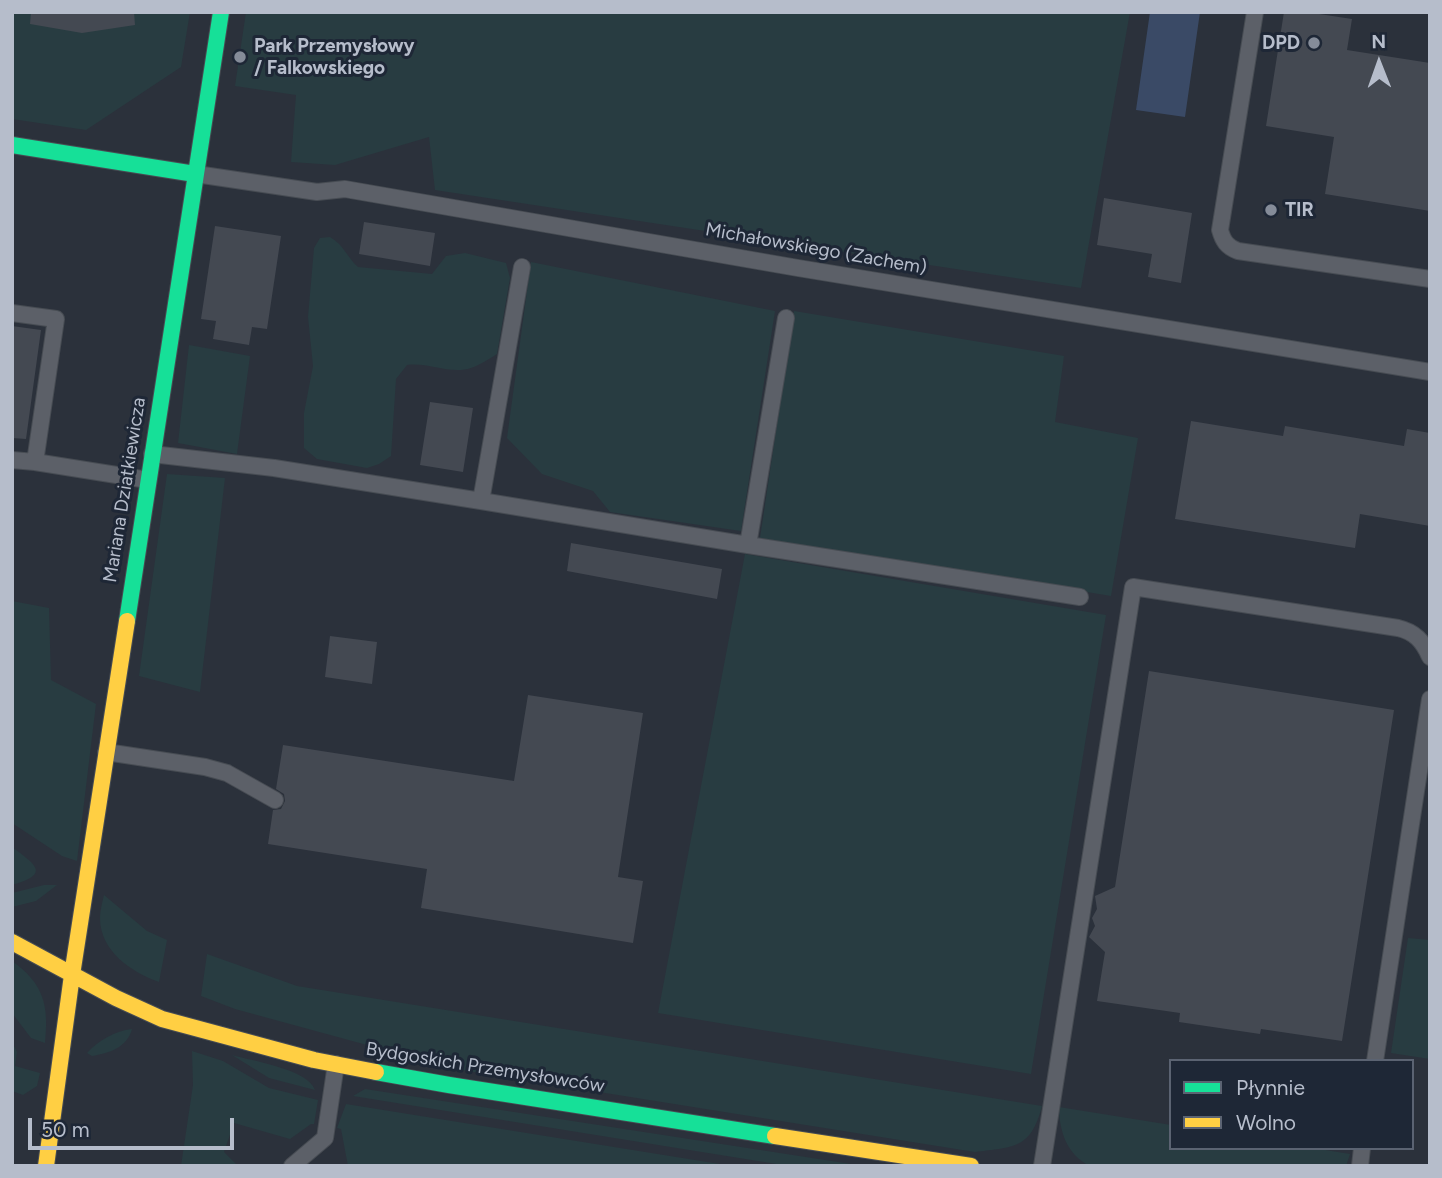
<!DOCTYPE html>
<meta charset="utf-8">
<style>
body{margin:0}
#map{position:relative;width:1442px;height:1178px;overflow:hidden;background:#2b313b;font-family:Figtree,sans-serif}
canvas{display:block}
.frame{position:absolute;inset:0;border:14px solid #b6bdcb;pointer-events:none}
.legend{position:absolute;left:1169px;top:1059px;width:245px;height:91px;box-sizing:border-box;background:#1e2736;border:2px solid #5b6372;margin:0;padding:9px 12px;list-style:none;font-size:21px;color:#b6bdcb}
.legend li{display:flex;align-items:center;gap:14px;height:35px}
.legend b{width:35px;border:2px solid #5b6372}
.north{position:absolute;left:1344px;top:28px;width:70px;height:70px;-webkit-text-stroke:5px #1e2736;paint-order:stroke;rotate:359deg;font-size:19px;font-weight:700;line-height:28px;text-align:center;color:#b6bdcb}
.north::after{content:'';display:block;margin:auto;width:24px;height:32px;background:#b6bdcb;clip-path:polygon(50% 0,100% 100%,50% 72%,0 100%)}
.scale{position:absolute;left:28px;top:1118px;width:206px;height:32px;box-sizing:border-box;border:4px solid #b6bdcb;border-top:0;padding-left:9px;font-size:21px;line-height:24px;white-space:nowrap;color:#b6bdcb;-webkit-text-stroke:5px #1e2736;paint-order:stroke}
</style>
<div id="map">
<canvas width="1442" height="1178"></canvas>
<div class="frame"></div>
<ul class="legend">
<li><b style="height:9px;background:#16e098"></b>Płynnie</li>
<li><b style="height:9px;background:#ffcf43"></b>Wolno</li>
</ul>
<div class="north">N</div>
<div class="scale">50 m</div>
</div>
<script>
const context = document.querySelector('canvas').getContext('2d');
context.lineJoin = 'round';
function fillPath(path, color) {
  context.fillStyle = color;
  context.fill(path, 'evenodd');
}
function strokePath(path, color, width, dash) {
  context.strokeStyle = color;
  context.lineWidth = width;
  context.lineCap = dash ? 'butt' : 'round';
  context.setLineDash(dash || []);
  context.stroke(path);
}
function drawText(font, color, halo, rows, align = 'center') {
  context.font = font + ' Figtree,sans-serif';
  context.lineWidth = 6;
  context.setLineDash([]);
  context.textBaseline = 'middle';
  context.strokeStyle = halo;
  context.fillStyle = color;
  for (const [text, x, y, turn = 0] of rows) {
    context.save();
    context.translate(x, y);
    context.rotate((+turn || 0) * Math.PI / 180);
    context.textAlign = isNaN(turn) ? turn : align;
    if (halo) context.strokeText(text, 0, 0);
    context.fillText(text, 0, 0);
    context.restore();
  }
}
const green = new Path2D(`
 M12,12H190L181,67L86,130L12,119Z
 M246,12H1130L1081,288L435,190L429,137L335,165L291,162L296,95L235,86Z
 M330,237C344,245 346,256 358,267L432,274L446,256L465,253L506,263L510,278L497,354C489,359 480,365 471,368C451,375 428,362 407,365L396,379L391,456L379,464L367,468L317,459L304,448V413L313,366L308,317L314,248L320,238Z
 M531,262L775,311L741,531L610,512L593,491L542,474L507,438Z
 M794,311L1064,356L1055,422L1138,438L1111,596L760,538Z
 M189,345L250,356L237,454L178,443Z
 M167,474L225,478L200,692L139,676Z
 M745,554L1106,615L1031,1074L658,1013Z
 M12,601L49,608L51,680L96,704L77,861L62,856L12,823Z
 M12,847C36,865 51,874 12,885Z
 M44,885H57L36,901L12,907V893Z
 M104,895L147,931L167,940L159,982C131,972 100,951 100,918C100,911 102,903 104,895Z
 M1408,938L1430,940V1059L1391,1053Z
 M207,954L297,986L1042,1106C1031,1149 1014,1147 975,1152L455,1069L235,1009L201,996Z
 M12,961C44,984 49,1005 45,1043L31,1038L12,1013Z
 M132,1029C127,1048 109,1053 92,1056L87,1053C99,1040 115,1031 132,1029Z
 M12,1042L17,1052L15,1066L40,1073L37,1086L23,1095L12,1091Z
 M192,1051L223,1061L269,1088L318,1100L314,1124H311L290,1139L234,1123L224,1152L238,1166H181L193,1085Z
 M232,1055C252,1061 308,1069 315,1090L269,1078Z
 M365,1089L864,1166H789L353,1096Z
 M346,1104L726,1165L731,1166H348L341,1129L337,1128Z
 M1059,1107L1171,1125V1148H1313L1350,1154L1346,1166H1090C1067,1155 1059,1131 1059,1107Z`);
const water = new Path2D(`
 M1150,12H1200L1185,117L1136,110Z`);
const building = new Path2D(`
 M31,12H134L135,25L82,33L30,24Z
 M1284,12H1306L1352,19L1347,50L1430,63V211L1325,194L1334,137L1266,126Z
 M1104,198L1192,213L1181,283L1148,277L1152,254L1097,245Z
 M364,222L435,233L430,266L359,254Z
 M215,226L281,236L267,329L252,327L249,345L213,339L216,321L201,319Z
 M12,326L41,330L26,439L12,438Z
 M430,402L473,408L463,472L420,465Z
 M1191,421L1283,436L1285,426L1404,446L1407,429L1430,433V526L1360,514L1355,548L1175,519Z
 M571,543L722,569L717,599L567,571Z
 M330,636L377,642L372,684L325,677Z
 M1149,671L1394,710L1342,1041L1261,1029L1260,1034L1179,1022L1180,1013L1097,1001L1105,952L1089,937L1095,926L1092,918L1097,909L1095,896L1115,887Z
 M528,695L643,713L618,877L643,881L633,943L421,908L427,869L268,844L273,810L281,809L285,801L284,794L276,789L283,745L514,781Z`);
const lane = new Path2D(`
 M1255,12L1220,230C1223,241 1227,247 1238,251L1430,279
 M196,174L317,192L345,189L798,268L1430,372
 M522,267L481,501L748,545
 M12,313L56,319L35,462L148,480
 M786,318L748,545L1080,597
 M152,454L274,468L481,501
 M12,460L35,462
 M106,752L205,767L227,773L275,800
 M1375,1061L1430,699
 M292,1166L325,1138L336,1064
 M1042,1166L1133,587L1398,628C1415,632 1423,641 1430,657
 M1360,1166L1362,1148`);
const fast = new Path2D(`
 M12,145L195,174
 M127,621L221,12
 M376,1072L449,1085L775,1136`);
const slow = new Path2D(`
 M12,942L116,998L162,1019L314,1060L376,1072
 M775,1136L971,1166
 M46,1166L72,975L127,621`);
const markers = [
 [1314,43,7,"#858c99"],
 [240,57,7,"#858c99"],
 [1271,210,7,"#858c99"]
];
const poiNames = [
 ["DPD",1300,43,"right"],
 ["Park Przemysłowy",254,46],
 ["/ Falkowskiego",254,68],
 ["TIR",1285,210]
];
const streetNames = [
 ["Michałowskiego (Zachem)",816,249,10],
 ["Mariana Dziatkiewicza",125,490,-81],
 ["Bydgoskich Przemysłowców",485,1068,9]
];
fillPath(green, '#283c41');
fillPath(water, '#3a4a66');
fillPath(building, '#444952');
strokePath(lane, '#474c53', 18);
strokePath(fast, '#474c53', 18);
strokePath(slow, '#474c53', 18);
strokePath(lane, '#5c6068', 16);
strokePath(fast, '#16e098', 16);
strokePath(slow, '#ffcf43', 16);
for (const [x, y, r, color] of markers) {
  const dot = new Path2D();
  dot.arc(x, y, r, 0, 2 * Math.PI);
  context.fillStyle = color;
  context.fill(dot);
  strokePath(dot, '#1e2736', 2.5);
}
drawText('bold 19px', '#b6bdcb', '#1e2736', poiNames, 'left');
drawText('19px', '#b6bdcb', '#1e2736', streetNames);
</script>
